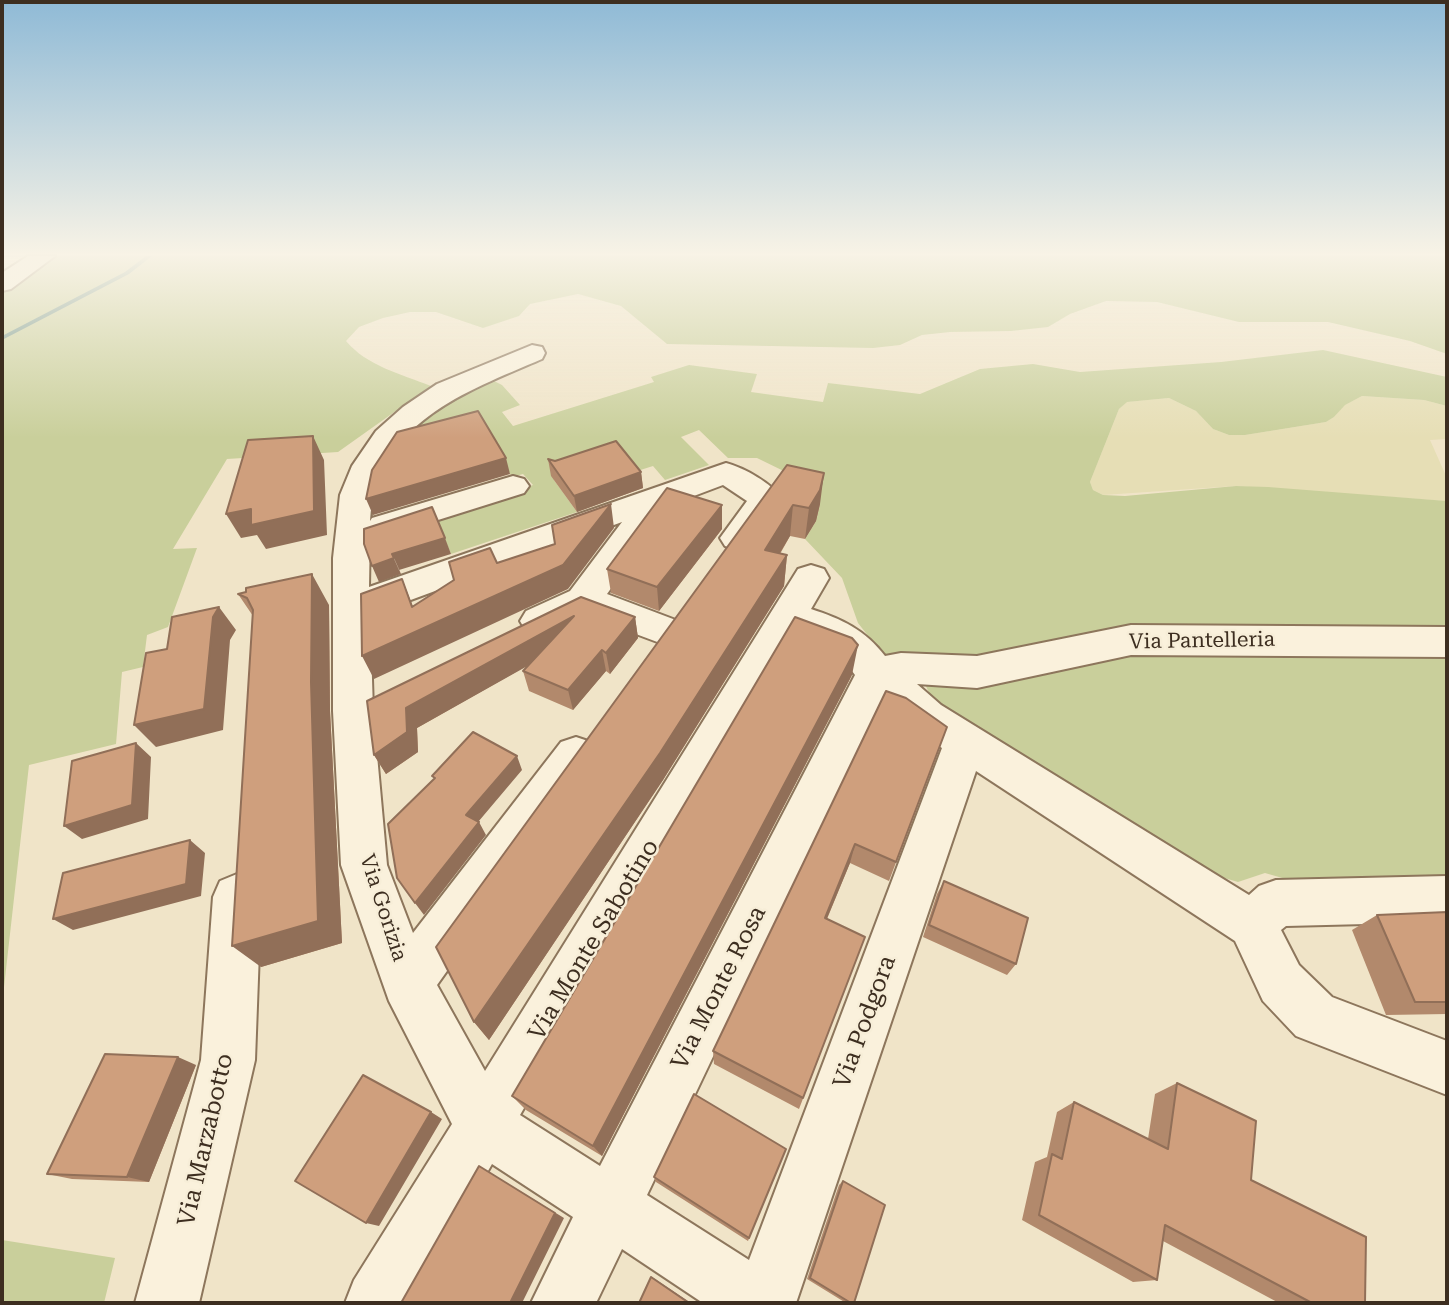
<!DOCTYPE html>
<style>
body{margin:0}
#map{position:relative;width:1449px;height:1305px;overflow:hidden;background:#f0e4c8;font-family:"Roboto Serif",serif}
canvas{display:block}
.frame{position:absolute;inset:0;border:4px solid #3d2e20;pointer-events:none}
</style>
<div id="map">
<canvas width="1449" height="1305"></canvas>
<div class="frame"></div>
</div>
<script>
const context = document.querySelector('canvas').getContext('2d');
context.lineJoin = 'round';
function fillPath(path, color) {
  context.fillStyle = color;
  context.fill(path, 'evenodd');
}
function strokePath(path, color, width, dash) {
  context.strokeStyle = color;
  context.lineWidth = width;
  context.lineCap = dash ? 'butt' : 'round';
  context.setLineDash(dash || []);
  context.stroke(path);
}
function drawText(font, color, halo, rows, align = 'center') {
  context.font = font + ' "Roboto Serif",serif';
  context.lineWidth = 5;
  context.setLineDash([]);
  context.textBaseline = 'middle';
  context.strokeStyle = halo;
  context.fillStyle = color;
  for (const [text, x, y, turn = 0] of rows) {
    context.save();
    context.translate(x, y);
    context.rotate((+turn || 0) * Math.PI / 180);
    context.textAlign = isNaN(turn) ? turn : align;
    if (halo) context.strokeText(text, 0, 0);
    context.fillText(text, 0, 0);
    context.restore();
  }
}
const farmland = new Path2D(`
 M1362,396L1424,400L1447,406V439L1430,440L1447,478V501L1236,486L1103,495L1093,490L1090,482L1119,409L1126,402L1169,398L1196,411L1213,429L1229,435H1245L1326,422L1334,417L1344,405Z`);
const green = new Path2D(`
 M56,256H1447V354L1410,341L1328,322H1239L1157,302L1106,301L1070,314L1048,327L1011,331L950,332L922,335L900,345L873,348L667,344L621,306L578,294L530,304L519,316L483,328L436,312H410L383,318L359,327L346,341C367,366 401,374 431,386L338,452L227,459L173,549L197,548L168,627L147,635L143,667L122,672L116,744L29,765L2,1005V294Z
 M1323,350L1447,377V406L1424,400L1362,396L1345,405L1334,417L1326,422L1245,435H1229L1213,429L1196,411L1169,398L1127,402L1119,409L1090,482L1093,490L1103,495L1125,496L1236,486L1268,487L1447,501V628L1129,629L968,662L887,660L858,623L842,578L805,539L816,521L820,504L798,478L757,458H728L699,430L681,437L709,465L665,480L653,466L631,473L554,480L577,512L451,554L436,518L533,485L523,474L512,477L502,460L401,432L486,377L502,385L520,405L502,412L513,426L654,382L651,377L689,365L757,374L751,392L823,402L828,383L920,394L980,369L1033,364L1080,372L1221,362Z
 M1139,646L1447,651V887L1321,889L1265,873L1238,882L1194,869L940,716L923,680Z
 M2,1240L115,1258L104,1303H2Z`);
const stream = new Path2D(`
 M146,256H152L129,274L2,340V336L125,272Z`);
const minor = new Path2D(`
 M28,256H55L11,289L2,291V273Z
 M532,345L542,347L545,353L542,359C463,393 378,422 370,521L372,518L513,476L524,479L529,486L524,493L384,537L372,534L370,530L369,587L726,463C744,468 772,483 782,499L749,546L737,550L725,546L720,538L747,501L723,485L670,505L607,594L681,622L687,632L681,642L668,646L585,615L539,635L526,631L520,621L526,611L570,591L622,522L370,615L373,711L387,865L413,933L561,742L576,737L591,742L597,755L591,768L437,985L485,1071L798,569L811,565L824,569L829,578L811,609C842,619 865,630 885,656L901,653L977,656L1131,625L1447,627V657L1131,655L977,688L917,684L941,705L1249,895L1259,886L1276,880L1447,876V922L1286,926L1281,930L1299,965L1332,997L1447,1041V1095L1296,1036L1263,1001L1235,941L976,771L796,1303H703L622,1249L596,1303H531L573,1217L492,1164L412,1303H345L354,1280L452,1124L389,1001L341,865L333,711V558L340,495L352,466L376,431L403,407L437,384ZM797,633C821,642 840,653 855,675L600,1166L520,1115ZM882,702L913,729L942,748L749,1260L647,1195Z
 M237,874L254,881L261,897L255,1060L199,1303H135L201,1060L213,897L220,881Z`);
const wall = new Path2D(`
 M548,459L555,461L641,472L643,488L577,512L551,476Z
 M787,465L820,504L816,521L805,539L790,536L780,554L787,555L784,586L663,780L489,1040L474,1022Z
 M722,529L659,611L611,593L607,569Z
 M238,594L329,605L330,711L342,943L261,967L253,616Z
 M635,617L638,638L610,674L606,671L573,710L529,691L523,671L528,665L417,728L418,752L386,774L374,755L367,701Z
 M852,675L602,1156L526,1110L512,1096Z
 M886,691L947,727L889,881L850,863L827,919L865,937L799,1109L714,1064L713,1051Z
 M944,881L1016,964L1007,975L923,937L937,894Z
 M1447,912V1014L1386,1015L1352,930L1377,915Z
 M196,1065L149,1182L72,1179L47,1174Z
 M1177,1083L1251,1180L1365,1303H1279L1163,1241L1157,1280L1133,1282L1022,1220L1035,1162L1047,1157L1057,1112L1074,1102L1148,1139L1155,1094Z
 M786,1149L748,1241L656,1182L654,1177Z
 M843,1181L854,1303H846L807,1279L839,1185Z`);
const shadedWall = new Path2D(`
 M313,436L324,460L327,535L266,549L257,535L241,538L226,514L251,509Z
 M506,458L510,474L373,515L366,499Z
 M641,472L643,488L577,512L574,496Z
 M824,473L820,504L816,521L805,539L809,508Z
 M611,504L614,528L568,589L374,679L362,656L412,607L402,579L422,629L563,565Z
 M722,505V529L659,611L657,587Z
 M793,505L790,536L763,581L765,550Z
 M445,538L451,554L399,570L392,554Z
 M787,555L784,586L663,780L489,1040L474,1022Z
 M394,558L401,574L379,582L372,566Z
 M312,574L329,605L330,711L342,943L261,967L232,946L311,682Z
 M219,607L236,630L230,640L223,730L156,747L134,725L213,617Z
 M574,616L579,637L417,728L418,752L386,774L374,755L406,708Z
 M635,617L638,638L610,674L606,653Z
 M858,645L852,675L602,1156L593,1146Z
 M602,650L606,671L573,710L568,690Z
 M136,743L151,757L148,819L82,839L64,826Z
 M517,756L522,770L473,828L466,815Z
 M479,822L486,835L424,915L415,903Z
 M190,840L205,853L201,896L73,930L53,919Z
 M855,844L850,863L820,935L825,918Z
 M178,1057L196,1065L149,1182L127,1177Z
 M431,1112L442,1119L379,1226L366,1223Z
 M479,1166L564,1218L522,1303H510Z
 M651,1277L655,1279L691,1303H689Z`);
const building = new Path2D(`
 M478,411L506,458L366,499L372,470L397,432Z
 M313,436L314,511L251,525V509L226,514L248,440Z
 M616,441L641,472L574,496L548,459L555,461Z
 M787,465L824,473L820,490L809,508L793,505L765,550L787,555L660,753L474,1022L436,947Z
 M667,488L722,505L657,587L607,569Z
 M611,504L563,565L362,656L361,594L402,579L412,607L454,580L449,562L490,548L497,563L555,544L552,525Z
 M432,507L445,538L392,554L394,558L372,566L364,544V529Z
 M312,574L311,682L318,921L232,946L253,610L247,598L238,594L246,592V588Z
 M581,597L635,617L606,653L602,650L568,690L523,671L574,616L406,708L407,732L374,755L367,701Z
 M219,607L213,617L204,709L134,725L146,653L167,649L172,617Z
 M795,617L852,638L858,645L593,1146L512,1096Z
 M886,691L906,698L947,727L896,862L855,844L825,918L865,937L803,1098L713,1051Z
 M473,732L517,756L466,815L479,822L415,903L397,878L388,824L435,778L432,776Z
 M136,743L132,805L64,826L72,761Z
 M190,840L186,884L53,919L63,873Z
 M944,881L1028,918L1016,964L929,925Z
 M1447,912V1002H1415L1377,915Z
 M105,1054L178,1057L127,1177L47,1174Z
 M363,1075L431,1112L366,1223L295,1181Z
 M1177,1083L1256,1121L1251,1180L1366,1237L1365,1303H1312L1165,1225L1157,1280L1039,1215L1052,1154L1062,1159L1074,1102L1168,1149Z
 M694,1094L786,1149L749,1238L654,1177Z
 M479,1166L555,1213L510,1303H401Z
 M843,1181L885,1205L854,1303H851L810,1278Z
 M651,1277L689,1303H639Z`);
const streetNames = [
 ["Via Pantelleria",1202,641,-1],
 ["Via Gorizia",383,908,72]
];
const nearStreetnames = [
 ["Via Monte Sabotino",594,940,-59],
 ["Via Monte Rosa",719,988,-63],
 ["Via Podgora",865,1022,-70],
 ["Via Marzabotto",206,1140,-77]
];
fillPath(farmland, '#e6deb5');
fillPath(green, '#c9cf9b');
fillPath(stream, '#6f938a');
strokePath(minor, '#8d765c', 4);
fillPath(minor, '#faf1dc');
fillPath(wall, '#b2896c');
fillPath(shadedWall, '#916f58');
fillPath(building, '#cf9f7d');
strokePath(building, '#916f58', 2);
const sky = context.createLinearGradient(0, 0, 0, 438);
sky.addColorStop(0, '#8fbad6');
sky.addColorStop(0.58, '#f8f3e6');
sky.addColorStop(1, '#f8f3e600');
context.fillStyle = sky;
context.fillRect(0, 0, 1449, 438);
drawText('21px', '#3d2e20', '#f7eed8', streetNames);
drawText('24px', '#3d2e20', '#f7eed8', nearStreetnames);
</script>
